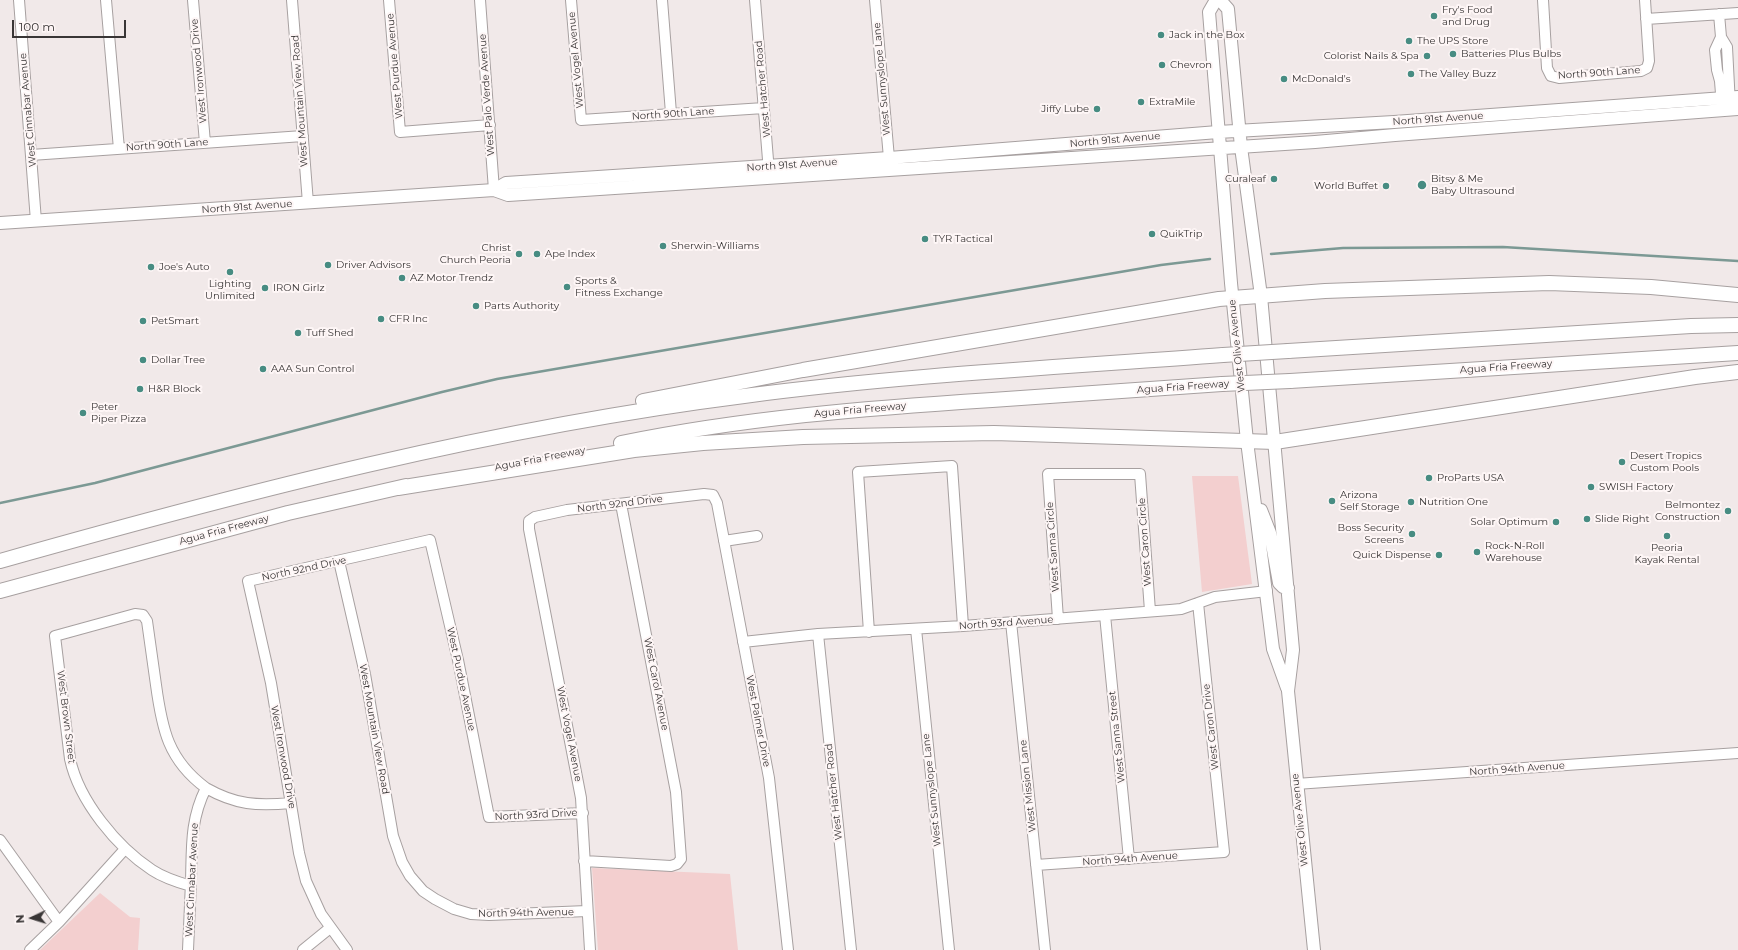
<!DOCTYPE html>
<style>
body{margin:0}
#map{position:relative;width:1738px;height:950px;overflow:hidden;background:#f1e9e9;font-family:Montserrat,sans-serif}
canvas{display:block}
.north{position:absolute;left:12px;top:898px;width:40px;height:40px;-webkit-text-stroke:3px #fef6f6;paint-order:stroke;rotate:266deg;font-size:11px;font-weight:700;line-height:16px;text-align:center;color:#393636}
.north::after{content:'';display:block;margin:auto;width:14px;height:18px;background:#393636;clip-path:polygon(50% 0,100% 100%,50% 72%,0 100%)}
.scale{position:absolute;left:12px;top:20px;width:114px;height:18px;box-sizing:border-box;border:2px solid #393636;border-top:0;padding-left:5px;font-size:12px;line-height:14px;white-space:nowrap;color:#393636;-webkit-text-stroke:3px #fef6f6;paint-order:stroke}
</style>
<div id="map">
<canvas width="1738" height="950"></canvas>
<div class="north">N</div>
<div class="scale">100 m</div>
</div>
<script>
const context = document.querySelector('canvas').getContext('2d');
context.lineJoin = 'round';
function fillPath(path, color) {
  context.fillStyle = color;
  context.fill(path, 'evenodd');
}
function strokePath(path, color, width, dash) {
  context.strokeStyle = color;
  context.lineWidth = width;
  context.lineCap = dash ? 'butt' : 'round';
  context.setLineDash(dash || []);
  context.stroke(path);
}
function drawText(font, color, halo, rows, align = 'center') {
  context.font = font + ' Montserrat,sans-serif';
  context.lineWidth = 4;
  context.setLineDash([]);
  context.textBaseline = 'middle';
  context.strokeStyle = halo;
  context.fillStyle = color;
  for (const [text, x, y, turn = 0] of rows) {
    context.save();
    context.translate(x, y);
    context.rotate((+turn || 0) * Math.PI / 180);
    context.textAlign = isNaN(turn) ? turn : align;
    if (halo) context.strokeText(text, 0, 0);
    context.fillText(text, 0, 0);
    context.restore();
  }
}
const green = new Path2D(`
 M1192,476H1238L1252,584L1202,592Z
 M592,868L730,874L738,950H598Z
 M100,893L130,917L140,918L138,950H40Z`);
const stream = new Path2D(`
 M1271,254L1343,248L1503,247L1738,261
 M0,503L95,483L442,392L497,379L1161,265L1210,259`);
const minor = new Path2D(`
 M19,0L36,221
 M106,0L119,149
 M193,0L205,143
 M292,0L308,203
 M389,0L400,132L490,125
 M480,0L494,190
 M571,0L581,120L764,108
 M662,0L671,113
 M755,0L769,172
 M875,0L889,158
 M1543,0L1547,68L1551,76L1559,78L1641,71L1647,68L1649,61L1645,0
 M1719,14L1721,37L1715,50L1717,70L1720,81L1722,106
 M1646,19L1738,13
 M1721,37L1727,47L1730,105
 M31,155L303,136
 M724,541L757,536
 M339,561L365,674L393,836L402,862L410,876L423,891L435,899L454,909L471,914L489,915L587,911
 M1105,615L1129,859
 M1058,619L1048,474H1140L1150,611
 M1011,622L1045,950
 M916,629L949,950
 M869,632L858,472L952,466L963,626
 M818,634L851,950
 M743,642L818,634L963,626L1170,610L1181,609L1215,597L1267,591
 M1296,784L1738,753
 M206,788C236,805 257,806 291,803
 M0,840L59,922
 M584,861L671,866L677,864L681,859L676,792L621,504
 M1036,865L1224,852L1198,603
 M30,950L59,922L125,849
 M188,950C189,927 190,905 191,882C192,847 190,820 206,788C168,760 162,729 156,685C153,664 150,643 147,621L143,615L135,614L55,636L70,759C79,801 117,847 152,870C164,878 177,882 191,886
 M303,950L330,928
 M347,950L321,914L306,881L299,853L271,683L248,581L430,540L458,660L489,817L583,813
 M590,950L581,798L529,529V521L535,517L567,510L704,494L713,495L717,503L769,778L788,950`);
const major = new Path2D(`
 M1216,0L1209,12L1231,283L1247,441L1273,649L1287,688
 M1220,0L1228,9L1241,147L1261,296L1293,650L1288,691L1314,950
 M494,190L506,183L889,158L1218,132L1394,122L1738,97
 M0,223L494,190L508,195L1315,142L1395,135L1738,109
 M1261,510L1270,533L1279,583L1283,587L1288,588`);
const highway = new Path2D(`
 M1288,351L1691,326L1738,325
 M1290,381L1738,353
 M643,401L803,370L1219,299L1325,291L1549,283L1651,287L1738,295
 M621,443C743,418 867,408 992,400C1069,394 1146,389 1222,384
 M398,488L634,450L703,443L803,437L994,433L1275,442L1695,377L1738,372
 M0,561C244,492 491,428 744,396C903,375 1063,367 1223,355
 M0,591L288,513L406,486`);
const highwayBridge = new Path2D(`
 M1223,355L1288,351
 M1222,384L1290,381`);
const markers = [
 [1434,16,4,"#478c82"],
 [1161,35,4,"#478c82"],
 [1409,41,4,"#478c82"],
 [1453,54,4,"#478c82"],
 [1427,56,4,"#478c82"],
 [1162,65,4,"#478c82"],
 [1411,74,4,"#478c82"],
 [1284,79,4,"#478c82"],
 [1141,102,4,"#478c82"],
 [1097,109,4,"#478c82"],
 [1274,179,4,"#478c82"],
 [1422,185,5,"#478c82"],
 [1386,186,4,"#478c82"],
 [1152,234,4,"#478c82"],
 [925,239,4,"#478c82"],
 [663,246,4,"#478c82"],
 [519,254,4,"#478c82"],
 [537,254,4,"#478c82"],
 [328,265,4,"#478c82"],
 [151,267,4,"#478c82"],
 [230,272,4,"#478c82"],
 [402,278,4,"#478c82"],
 [567,287,4,"#478c82"],
 [265,288,4,"#478c82"],
 [476,306,4,"#478c82"],
 [381,319,4,"#478c82"],
 [143,321,4,"#478c82"],
 [298,333,4,"#478c82"],
 [143,360,4,"#478c82"],
 [263,369,4,"#478c82"],
 [140,389,4,"#478c82"],
 [83,413,4,"#478c82"],
 [1622,462,4,"#478c82"],
 [1429,478,4,"#478c82"],
 [1591,487,4,"#478c82"],
 [1332,501,4,"#478c82"],
 [1411,502,4,"#478c82"],
 [1728,511,4,"#478c82"],
 [1587,519,4,"#478c82"],
 [1556,522,4,"#478c82"],
 [1412,534,4,"#478c82"],
 [1667,536,4,"#478c82"],
 [1477,552,4,"#478c82"],
 [1439,555,4,"#478c82"]
];
const poiNames = [
 ["Fry's Food",1442,10],
 ["and Drug",1442,22],
 ["Jack in the Box",1169,35],
 ["The UPS Store",1417,41],
 ["Batteries Plus Bulbs",1461,54],
 ["Colorist Nails & Spa",1419,56,"right"],
 ["Chevron",1170,65],
 ["The Valley Buzz",1419,74],
 ["McDonald's",1292,79],
 ["ExtraMile",1149,102],
 ["Jiffy Lube",1089,109,"right"],
 ["Curaleaf",1266,179,"right"],
 ["Bitsy & Me",1431,179],
 ["Baby Ultrasound",1431,191],
 ["World Buffet",1378,186,"right"],
 ["QuikTrip",1160,234],
 ["TYR Tactical",933,239],
 ["Sherwin-Williams",671,246],
 ["Christ",511,248,"right"],
 ["Church Peoria",511,260,"right"],
 ["Ape Index",545,254],
 ["Driver Advisors",336,265],
 ["Joe's Auto",159,267],
 ["AZ Motor Trendz",410,278],
 ["Sports &",575,281],
 ["Fitness Exchange",575,293],
 ["Lighting",230,284,"center"],
 ["Unlimited",230,296,"center"],
 ["IRON Girlz",273,288],
 ["Parts Authority",484,306],
 ["CFR Inc",389,319],
 ["PetSmart",151,321],
 ["Tuff Shed",306,333],
 ["Dollar Tree",151,360],
 ["AAA Sun Control",271,369],
 ["H&R Block",148,389],
 ["Peter",91,407],
 ["Piper Pizza",91,419],
 ["Desert Tropics",1630,456],
 ["Custom Pools",1630,468],
 ["ProParts USA",1437,478],
 ["SWISH Factory",1599,487],
 ["Arizona",1340,495],
 ["Self Storage",1340,507],
 ["Nutrition One",1419,502],
 ["Belmontez",1720,505,"right"],
 ["Construction",1720,517,"right"],
 ["Slide Right",1595,519],
 ["Solar Optimum",1548,522,"right"],
 ["Boss Security",1404,528,"right"],
 ["Screens",1404,540,"right"],
 ["Rock-N-Roll",1485,546],
 ["Warehouse",1485,558],
 ["Peoria",1667,548,"center"],
 ["Kayak Rental",1667,560,"center"],
 ["Quick Dispense",1431,555,"right"]
];
const streetNames = [
 ["West Vogel Avenue",576,60,-95],
 ["West Purdue Avenue",395,66,-95],
 ["West Ironwood Drive",199,71,-95],
 ["North 90th Lane",1599,73,-4],
 ["West Sunnyslope Lane",882,79,-95],
 ["West Hatcher Road",763,89,-95],
 ["West Palo Verde Avenue",487,95,-94],
 ["West Mountain View Road",300,101,-94],
 ["West Cinnabar Avenue",28,110,-95],
 ["North 90th Lane",673,114,-4],
 ["North 91st Avenue",1438,119,-4],
 ["North 91st Avenue",1115,140,-5],
 ["North 90th Lane",167,145,-4],
 ["North 91st Avenue",792,165,-4],
 ["North 91st Avenue",247,207,-4],
 ["West Olive Avenue",1237,346,-96],
 ["Agua Fria Freeway",1506,367,-4],
 ["Agua Fria Freeway",1183,387,-4],
 ["Agua Fria Freeway",860,410,-5],
 ["Agua Fria Freeway",540,459,-11],
 ["North 92nd Drive",620,504,-7],
 ["Agua Fria Freeway",224,530,-15],
 ["West Caron Circle",1145,542,-94],
 ["West Sanna Circle",1053,547,-94],
 ["North 92nd Drive",304,569,-12],
 ["North 93rd Avenue",1006,623,-4],
 ["West Purdue Avenue",461,679,78],
 ["West Carol Avenue",656,684,79],
 ["West Brown Street",66,717,83],
 ["West Palmer Drive",758,721,79],
 ["West Caron Drive",1211,727,-96],
 ["West Mountain View Road",374,729,80],
 ["West Vogel Avenue",569,734,79],
 ["West Sanna Street",1117,737,-96],
 ["West Ironwood Drive",283,757,80],
 ["North 94th Avenue",1517,769,-4],
 ["West Mission Lane",1028,786,-96],
 ["West Sunnyslope Lane",932,790,-96],
 ["West Hatcher Road",834,792,-96],
 ["North 93rd Drive",536,815,-3],
 ["West Olive Avenue",1300,820,-96],
 ["North 94th Avenue",1130,859,-4],
 ["West Cinnabar Avenue",192,880,-87],
 ["North 94th Avenue",526,913,-1]
];
fillPath(green, '#f3cfcf');
strokePath(stream, '#7c9994', 2.5);
strokePath(minor, '#a7a0a0', 12);
strokePath(major, '#a7a0a0', 14);
strokePath(highway, '#a7a0a0', 16);
strokePath(minor, '#fff', 10);
strokePath(major, '#fff', 12);
strokePath(highway, '#fff', 14);
strokePath(highwayBridge, '#a7a0a0', 16, []);
strokePath(highwayBridge, '#fff', 14);
for (const [x, y, r, color] of markers) {
  const dot = new Path2D();
  dot.arc(x, y, r, 0, 2 * Math.PI);
  context.fillStyle = color;
  context.fill(dot);
  strokePath(dot, '#fef6f6', 1.5);
}
drawText('10px', '#393636', '#fef6f6', poiNames, 'left');
drawText('10px', '#393636', '#fef6f6', streetNames);
</script>
